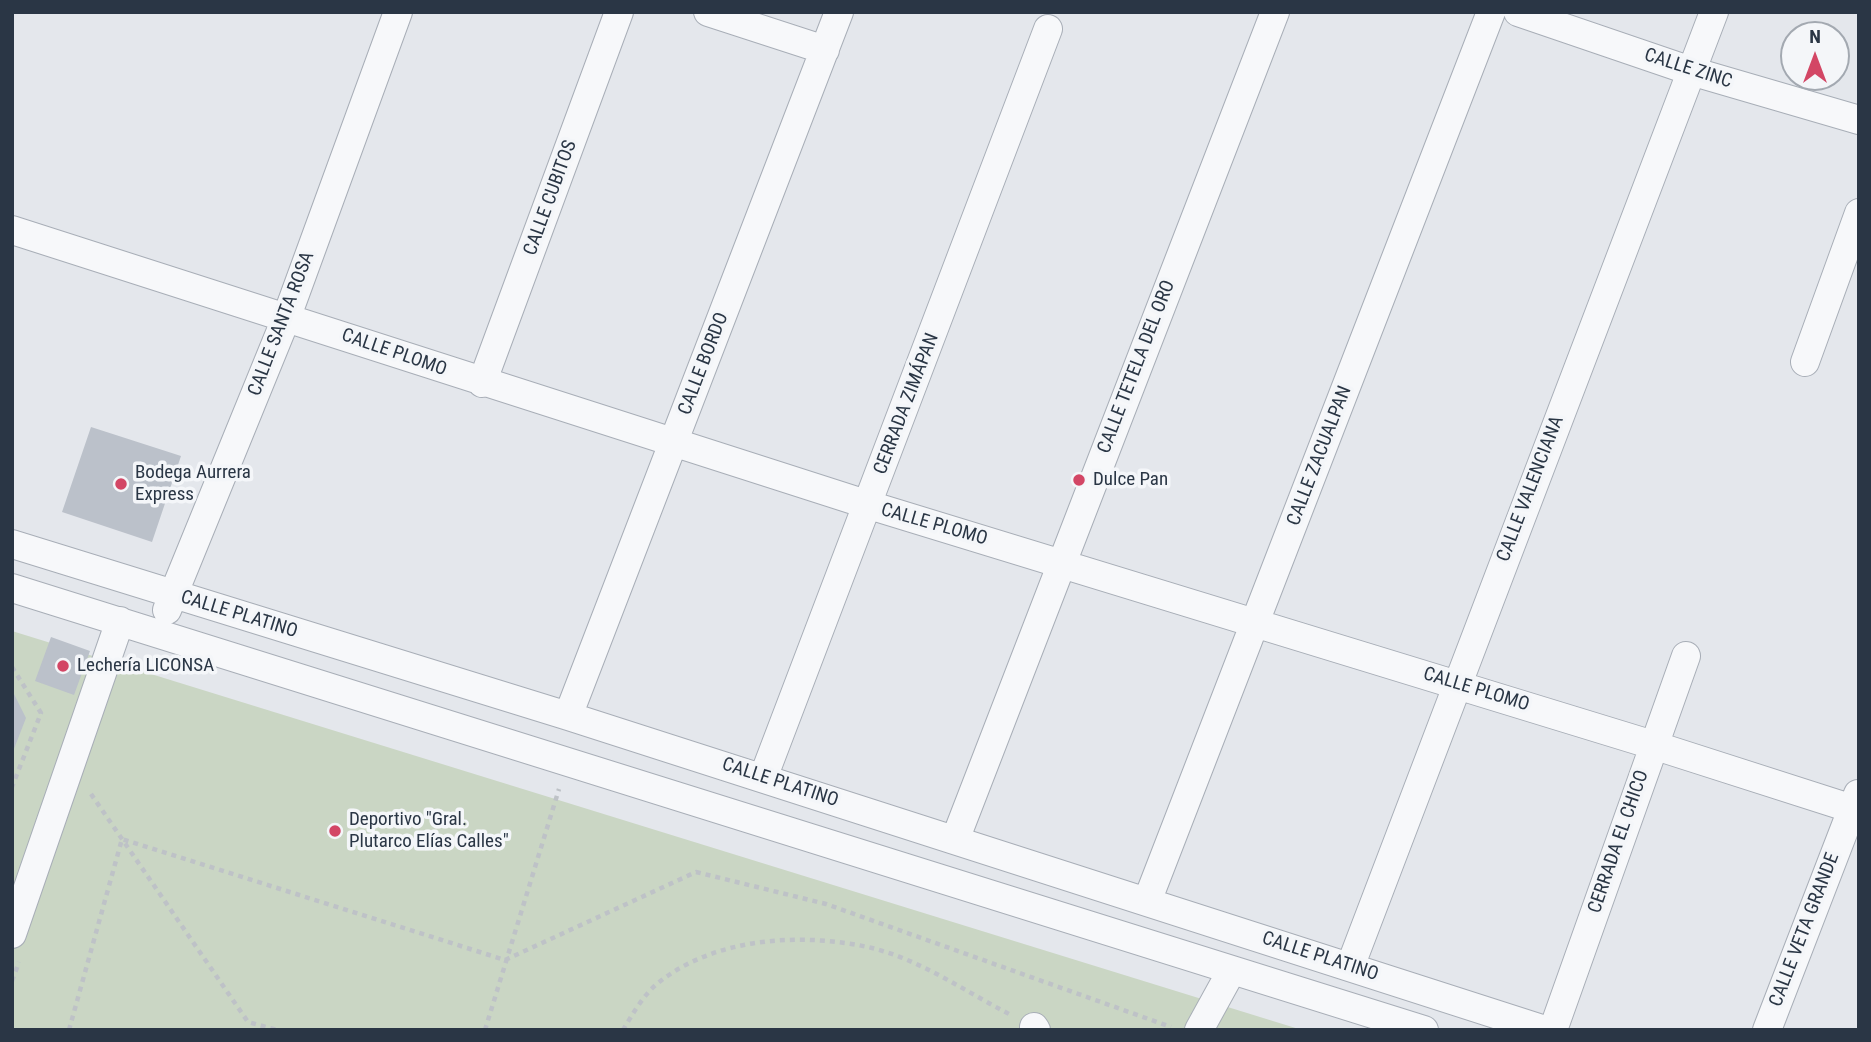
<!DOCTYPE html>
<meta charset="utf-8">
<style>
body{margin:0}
#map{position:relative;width:1871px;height:1042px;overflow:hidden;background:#e4e7ec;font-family:"Roboto Condensed",sans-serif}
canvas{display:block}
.frame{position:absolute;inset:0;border:14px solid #2a3645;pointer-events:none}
.north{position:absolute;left:1780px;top:21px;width:70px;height:70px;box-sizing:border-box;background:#f4f6f9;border:2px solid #a3a9b1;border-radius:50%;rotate:0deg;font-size:19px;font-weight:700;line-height:28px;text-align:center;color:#2a3645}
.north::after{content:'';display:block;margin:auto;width:24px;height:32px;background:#d34665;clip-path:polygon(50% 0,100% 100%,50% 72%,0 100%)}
</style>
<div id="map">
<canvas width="1871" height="1042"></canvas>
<div class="frame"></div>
<div class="north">N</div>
</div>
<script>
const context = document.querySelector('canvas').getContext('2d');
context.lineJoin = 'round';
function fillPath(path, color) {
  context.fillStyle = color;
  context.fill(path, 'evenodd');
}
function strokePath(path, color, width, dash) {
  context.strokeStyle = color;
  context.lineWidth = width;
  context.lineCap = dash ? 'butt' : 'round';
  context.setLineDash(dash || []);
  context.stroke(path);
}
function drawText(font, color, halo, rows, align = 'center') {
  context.font = font + ' "Roboto Condensed",sans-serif';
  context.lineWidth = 7;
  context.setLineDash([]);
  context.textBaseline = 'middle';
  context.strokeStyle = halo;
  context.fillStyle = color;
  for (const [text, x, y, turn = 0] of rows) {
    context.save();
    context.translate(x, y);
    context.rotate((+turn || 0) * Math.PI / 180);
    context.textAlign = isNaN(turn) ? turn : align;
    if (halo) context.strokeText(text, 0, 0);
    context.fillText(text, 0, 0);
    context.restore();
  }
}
const green = new Path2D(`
 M12,631L1302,1030H12Z`);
const building = new Path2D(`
 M91,427L181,456L152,542L62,512Z
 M51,637L90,651L74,695L35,681Z
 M12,690L26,718L12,754Z`);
const path = new Path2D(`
 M12,667L41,713L12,787
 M91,794L248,1022L277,1030
 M12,981L19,962
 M69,1030L122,839L505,960L696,872L826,904L1171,1027
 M485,1030L559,789
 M623,1030C632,1015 644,994 658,983C715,937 803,932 872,948C921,960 966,992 1011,1015`);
const minor = new Path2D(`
 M708,12L825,50
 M1518,12L1691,71L1859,120
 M12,230L869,505L1653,745L1859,811
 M1805,362L1859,213
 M482,383L619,12
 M12,544L568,716L1545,1030
 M12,588L1424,1030
 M167,610L287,316L398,12
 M568,716L839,12
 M763,778L1048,29
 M955,840L1275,12
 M1148,899L1491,12
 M12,934L120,621
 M1350,967L1714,12
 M1034,1027L1036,1030
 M1199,1030L1232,970
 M1553,1030L1686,656
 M1767,1030L1858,794`);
const markers = [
 [1079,480,7,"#d34665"],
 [121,484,7,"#d34665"],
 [63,666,7,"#d34665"],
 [335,831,7,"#d34665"]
];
const streetNames = [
 ["CALLE ZINC",1688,69,18],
 ["CALLE CUBITOS",551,198,-70],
 ["CALLE SANTA ROSA",282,324,-69],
 ["CALLE PLOMO",394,353,19],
 ["CALLE BORDO",704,364,-69],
 ["CALLE TETELA DEL ORO",1137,367,-69],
 ["CERRADA ZIMÁPAN",907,404,-69],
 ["CALLE ZACUALPAN",1320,456,-69],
 ["CALLE VALENCIANA",1531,489,-69],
 ["CALLE PLOMO",934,525,16],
 ["CALLE PLATINO",239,615,17],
 ["CALLE PLOMO",1476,690,17],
 ["CALLE PLATINO",780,783,18],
 ["CERRADA EL CHICO",1619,842,-71],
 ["CALLE VETA GRANDE",1805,930,-69],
 ["CALLE PLATINO",1320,957,18]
];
const poiNames = [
 ["Bodega Aurrera",135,473],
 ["Express",135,495],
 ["Dulce Pan",1093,480],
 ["Lechería LICONSA",77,666],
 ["Deportivo \"Gral.",349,820],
 ["Plutarco Elías Calles\"",349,842]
];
fillPath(green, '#cad6c4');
fillPath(building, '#bbc1ca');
strokePath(minor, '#a8aeb7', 30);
strokePath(path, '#bec2c7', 4.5, [5, 5]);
strokePath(minor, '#f7f8fa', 28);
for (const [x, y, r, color] of markers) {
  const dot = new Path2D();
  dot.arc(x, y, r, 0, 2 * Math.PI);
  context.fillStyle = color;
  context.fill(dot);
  strokePath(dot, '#f4f6f9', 2.5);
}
drawText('19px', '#2a3645', '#f4f6f9', streetNames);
drawText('19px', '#2a3645', '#f4f6f9', poiNames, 'left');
</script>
